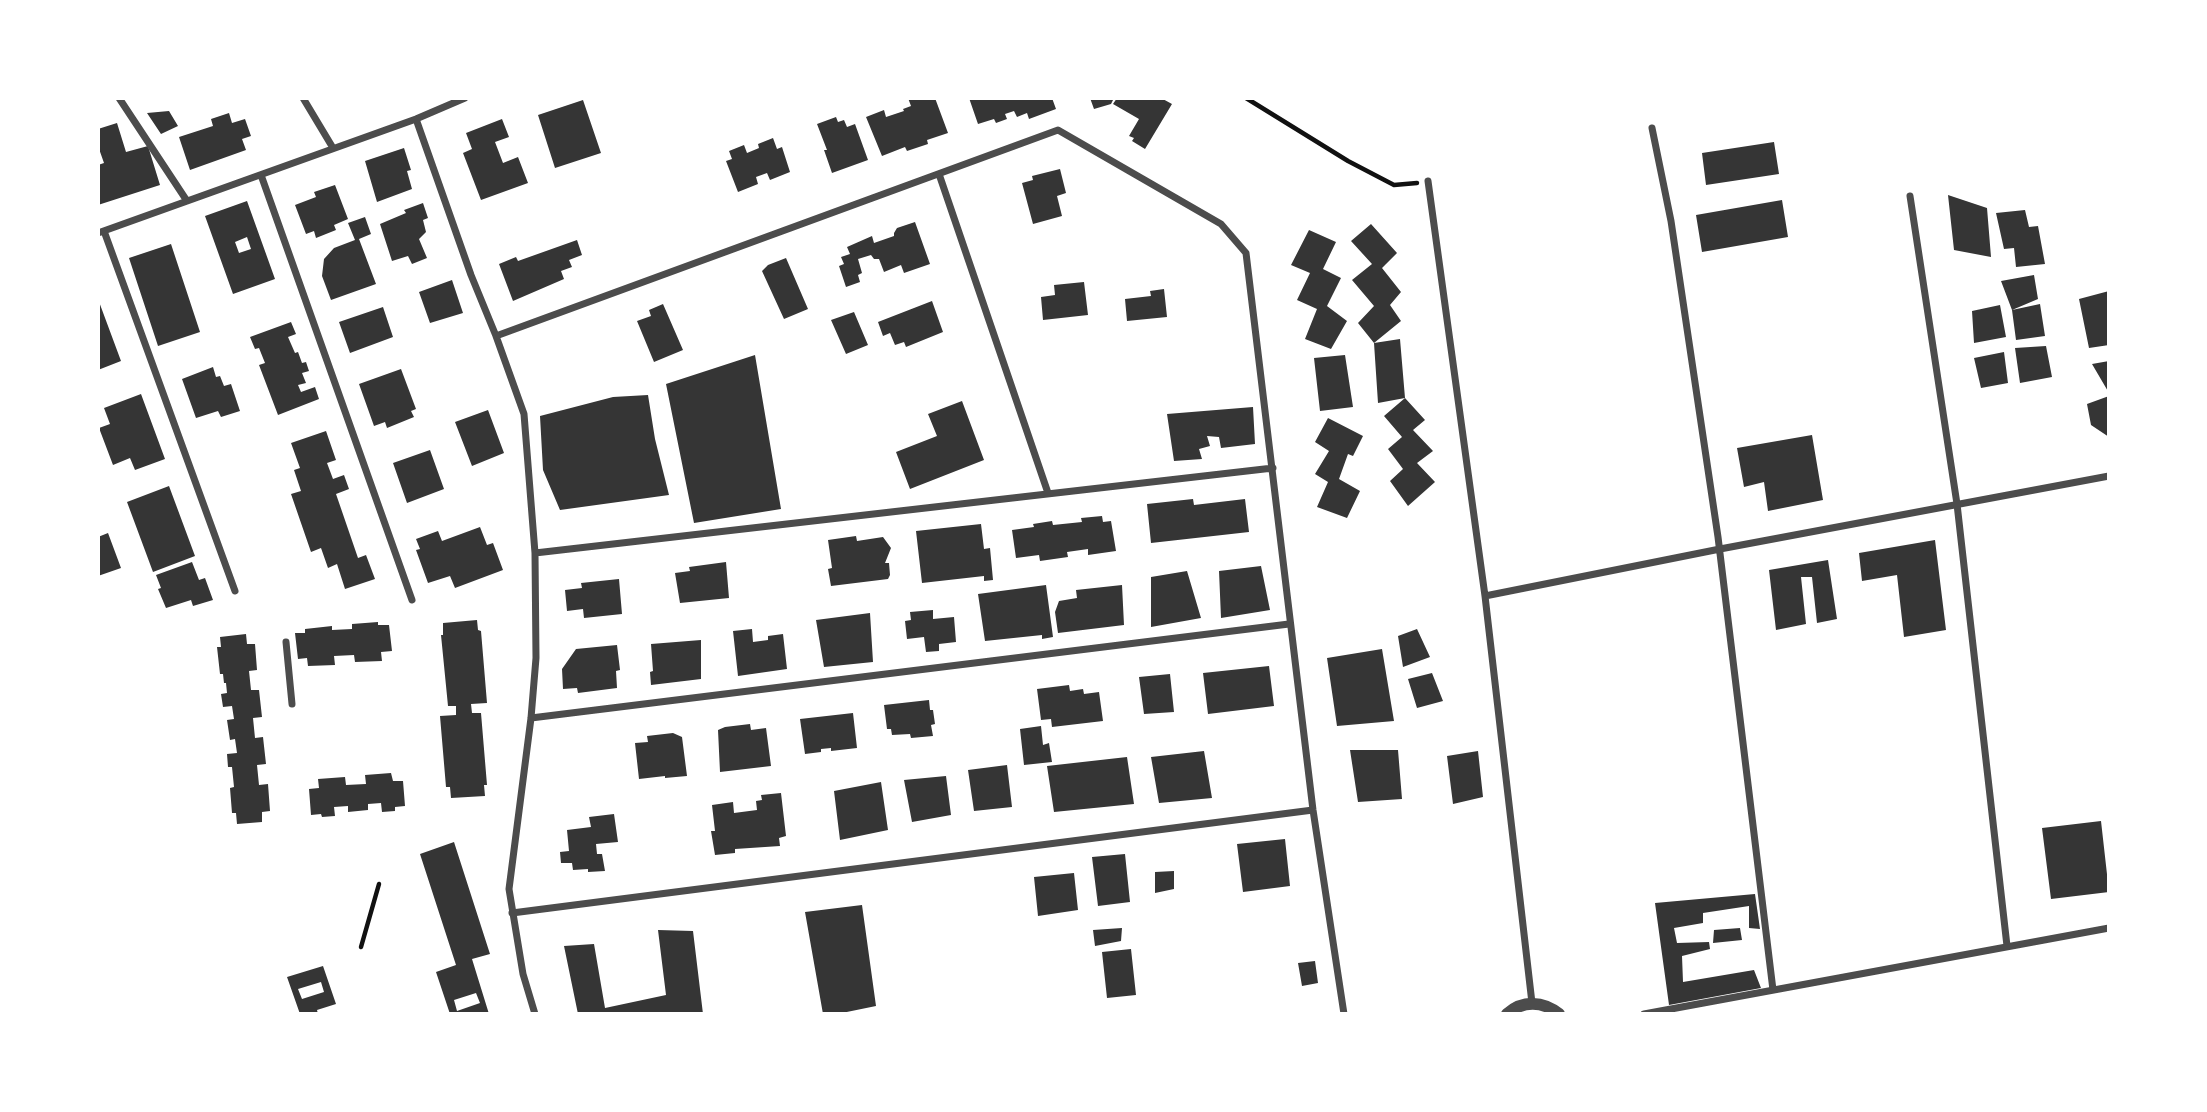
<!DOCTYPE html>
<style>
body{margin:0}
#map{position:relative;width:2207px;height:1112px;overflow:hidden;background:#fff;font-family:"Alegreya Sans",sans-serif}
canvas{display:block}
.frame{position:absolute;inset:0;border:100px solid #fff;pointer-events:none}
</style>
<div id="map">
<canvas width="2207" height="1112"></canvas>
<div class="frame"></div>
</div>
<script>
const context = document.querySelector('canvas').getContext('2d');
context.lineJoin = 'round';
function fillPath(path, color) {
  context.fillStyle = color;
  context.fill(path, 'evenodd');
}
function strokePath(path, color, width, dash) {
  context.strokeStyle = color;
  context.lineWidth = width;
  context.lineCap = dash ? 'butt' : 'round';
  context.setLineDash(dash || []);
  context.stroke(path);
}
const building = new Path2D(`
 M908,98H935L948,133L927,140L928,144L907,151L905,147L882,156L866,117L884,110L886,117L904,111L903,109L911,106Z
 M969,98H1052L1056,109L1029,119L1027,113L1017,117L1014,111L1005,114L1007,119L996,123L994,119L978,124Z
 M1090,98H1114L1111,104L1094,109Z
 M1117,98H1161L1172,104L1145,149L1132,141L1134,138L1129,136L1139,119L1113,104Z
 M583,100L601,153L555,168L538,115Z
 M169,111L178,126L161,134L147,113Z
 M229,113L232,123L245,119L251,136L242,139L246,150L190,170L179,137L213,126L211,119Z
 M836,117L838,122L844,120L847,127L855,124L868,160L832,173L824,150H827L817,124Z
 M502,119L509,137L495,142L503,163L518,157L528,183L481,200L463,153L472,149L466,133Z
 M117,123L126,152L148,146L160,185L98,205V165L104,163L98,146V129Z
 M773,138L777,149L782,147L790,172L770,180L767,173L756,177L758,184L738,192L726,161L732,159L729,151L744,145L747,153L759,148L758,144Z
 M1774,142L1779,174L1706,185L1702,153Z
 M404,148L411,170L407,171L412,189L377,202L365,161Z
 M1060,169L1066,193L1057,196L1062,216L1033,224L1022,183L1033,180L1032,176Z
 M335,185L348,219L334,225L336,230L316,238L314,231L306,234L295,205L316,197L314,192Z
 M1948,195L1987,208L1991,257L1954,250Z
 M1782,200L1788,237L1702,252L1696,215Z
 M247,201L275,279L233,294L205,216ZM247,237L251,249L239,253L235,242Z
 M423,203L428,218L423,220L426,232L419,239L427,258L412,264L408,256L392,261L380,224L406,213L404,210Z
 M2025,210L2029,227L2038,226L2045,264L2016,267L2014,248L2004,249L1996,213Z
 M365,217L371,234L359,239L376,284L331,300L322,276L324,259L334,248L355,240L348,223Z
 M915,222L930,264L904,273L901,265L884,272L879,259H874L871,255L858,259L862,273L858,275L860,282L846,287L839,266L844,264L841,257L850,254L847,247L872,236L874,243L894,236V233L897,228Z
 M1371,224L1397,253L1382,268L1401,292L1390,305L1401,321L1374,343L1400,339L1405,398L1378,403L1374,343L1358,323L1374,306L1352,280L1372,264L1351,241Z
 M1309,230L1336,242L1323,269L1341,278L1327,306L1347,321L1331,349L1305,339L1317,309L1297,300L1310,273L1291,265Z
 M577,240L582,255L569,260L572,267L561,271L564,279L513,301L499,264L516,257L518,261Z
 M171,244L200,332L158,346L129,258Z
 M786,258L808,309L784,319L762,271L768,265Z
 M2034,275L2038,299L2012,310L2001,281Z
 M452,280L463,313L430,323L419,292Z
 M1084,282L1088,315L1043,320L1041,297L1055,295L1054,285Z
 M1164,289L1167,317L1127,321L1125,299L1151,296L1150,291Z
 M2109,291V345L2089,348L2079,299Z
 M98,299L121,361L98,370Z
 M932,301L943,332L906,347L904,342L895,345L890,333L883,336L878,322Z
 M663,304L683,350L654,362L637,321L651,316L649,310Z
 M2040,304L2045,336L2016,340L2012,310Z
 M2000,305L2006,337L1974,343L1972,311Z
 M383,307L393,337L350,353L339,322Z
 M854,312L868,345L846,354L831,320Z
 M291,322L296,334L288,337L295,353L298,352L302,363L306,362L309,371L302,373L306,383L298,385L301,392L315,387L319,399L278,415L259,365L265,363L259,348L255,349L250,337Z
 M2046,346L2052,377L2020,383L2015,348Z
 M2004,352L2008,383L1981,388L1974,358Z
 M755,355L781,509L694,523L666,384Z
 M1345,355L1353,407L1320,411L1314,358Z
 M2109,361V393L2092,364Z
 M213,367L216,377L220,376L224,386L231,384L240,411L221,417L218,411L196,418L182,379Z
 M401,369L416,409L411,411L414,417L387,428L385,422L374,426L359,384Z
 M141,394L165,459L135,470L130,458L113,465L99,428L110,424L104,408Z
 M648,395L655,439L669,495L560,510L543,470L540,416L613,397Z
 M2109,396V437L2091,425L2087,404Z
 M1405,398L1425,420L1413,430L1433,451L1417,463L1435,482L1408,506L1390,481L1403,469L1388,449L1402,437L1384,416Z
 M962,401L984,460L910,489L896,452L937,436L928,414Z
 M1253,407L1255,444L1221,448L1219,437L1207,436L1210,446L1199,449L1202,459L1174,461L1167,414Z
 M488,410L504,453L472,466L455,422Z
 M1328,418L1363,436L1353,456L1348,454L1339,479L1360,491L1347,518L1317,507L1328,482L1315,474L1329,451L1315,442Z
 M326,431L336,460L327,463L333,479L344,475L349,489L336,494L358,558L366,555L375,579L345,589L337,564L328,568L321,548L311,552L291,494L301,491L294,470L300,468L291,443Z
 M1812,435L1823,500L1768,511L1764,482L1744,487L1737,448Z
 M430,450L444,489L407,503L393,463Z
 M169,486L195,556L153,572L127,502Z
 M1193,499L1194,505L1245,499L1249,532L1151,543L1147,504Z
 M1102,516L1103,522L1111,521L1116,551L1088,555V549L1067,552L1068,557L1040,561L1039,555L1016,558L1012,530L1034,527L1033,524L1052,521L1053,525L1082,522L1081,518Z
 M981,524L984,549L990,548L993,580L984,581V576L922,583L916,531Z
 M480,527L487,545L493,543L503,570L455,588L450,576L428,583L416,550L420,549L416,539L438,531L442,541Z
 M108,533L121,568L98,576V537Z
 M856,536L857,541L883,537L891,548L885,563H889L890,575L888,579L831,586L828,569L832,568L828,540Z
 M1935,540L1946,630L1904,637L1897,575L1862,581L1859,553Z
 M1828,560L1837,619L1817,623L1812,577H1801L1806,624L1776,630L1769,570Z
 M192,562L199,580L205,578L213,600L193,606L191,600L166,608L158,589L161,588L156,575Z
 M726,562L729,598L680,603L675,573L690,571L689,567Z
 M1261,566L1270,610L1221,618L1219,571Z
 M1187,571L1201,618L1151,627V577Z
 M619,579L622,614L584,618L583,609L567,611L565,590L582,588L581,583Z
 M1046,585L1053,637L1042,639V635L985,641L978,594Z
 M1122,585L1124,625L1058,633L1055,612L1059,601L1077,598L1076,590Z
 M933,610V619L954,617L956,642L939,644V651L926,652L924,637L907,639L905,621L911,620L910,612Z
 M870,613L873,662L824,667L816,620Z
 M477,620L478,630L481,631L487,703L471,704L472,713H481L487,785H484L485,796L451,798L450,787H446L440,716L456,715V706H448L441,635H443V623Z
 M378,622V625H389L392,651L381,652L382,661L355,662L354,655L334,656L335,665L308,666L307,658L298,659L295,633H305V629L332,626V630L352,629V624Z
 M752,629L753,642L768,640V636L783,634L787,669L738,676L733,631Z
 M1417,629L1430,657L1403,667L1398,636Z
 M246,634L247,644H255L257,670L249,671L251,690H259L262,717L253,718L255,738L263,737L266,764L257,765L259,785L268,784L270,811L262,812V822L237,824L236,813H232L230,788L234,787L232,767H228L227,754L237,753L235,739L230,740L227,720L234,719L232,706L223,707L221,694L227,693L226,683H224L223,674H220L217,647H221L220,637Z
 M701,640V679L651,685L650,672L653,671L651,644Z
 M617,645L620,670L616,671L617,688L578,693L577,688L563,689L562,669L576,649Z
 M1382,649L1394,721L1337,726L1327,658Z
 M1269,666L1274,706L1208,714L1203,673Z
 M1432,673L1443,701L1417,708L1408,679Z
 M1170,674L1174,712L1144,714L1139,677Z
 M1069,685L1070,691L1083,689L1084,694L1099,692L1103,721L1052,727L1051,719L1041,720L1037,689Z
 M929,700L930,710H933L935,724L931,725L933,736L911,738L910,734L892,735L891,729H887L884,705Z
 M853,713L857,748L831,751V748L821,749V752L805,754L800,719Z
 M750,724L751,730L766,728L771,766L720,772L718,730L725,727Z
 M1041,726L1043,745L1049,743L1052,762L1024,765L1020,729Z
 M673,733L682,737L687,776L665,778V776L639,779L635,743L648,742L647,736Z
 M1350,750H1398L1402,799L1358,802Z
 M1204,751L1212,798L1159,803L1151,757Z
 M1478,751L1483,797L1453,804L1447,756Z
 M1127,757L1134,804L1054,812L1047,766Z
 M1007,765L1012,807L974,811L968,770Z
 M391,773L393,781H403L405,806L395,807V811L382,812L381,803L368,804V810L348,812V806L334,807L335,816L322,817L321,814L311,815L309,789L319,788L318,779L345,777L346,785L366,784L365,775Z
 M946,776L951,815L912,822L904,780Z
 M881,782L888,830L840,840L834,791Z
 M781,793L786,836L779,838L780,846L735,849V853L715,855L711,831H715L712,805L733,802L734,813L757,810L756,801L762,800L761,795Z
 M614,814L618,842L596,844L597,854H602L605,871L588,872V869L573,870L572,863H561L560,852L569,851L567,830L591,827L589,817Z
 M2101,821L2109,892L2051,899L2042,828Z
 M1285,839L1290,886L1243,892L1237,844Z
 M454,842L490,954L472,959L489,1014H450L436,972L456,965L420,854ZM476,993L480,1003L457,1011L454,1000Z
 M1125,854L1130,902L1098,906L1092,857Z
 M1174,871V889L1155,893V872Z
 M1074,873L1078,910L1038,916L1034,877Z
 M1755,894L1760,929L1749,928V906L1703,913V923L1674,928L1677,943L1709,942L1710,949L1682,956L1683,982L1754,970L1761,988L1669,1005L1655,903Z
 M862,905L876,1006L837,1014H823L805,912Z
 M1122,928L1121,941L1095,946L1093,930Z
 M1740,928L1742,940L1713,943L1714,930Z
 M658,930L693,931L703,1014H578L564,946L594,944L605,1008L666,995Z
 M1131,949L1136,995L1107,998L1102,952Z
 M1315,961L1318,983L1302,986L1298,963Z
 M323,966L336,1004L317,1010L318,1014H300L287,977ZM321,982L324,992L302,999L298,989Z`);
const path = new Path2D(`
 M1246,98L1348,161L1394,185L1417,183
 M361,947L379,884`);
const minor = new Path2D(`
 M119,98L187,201
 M303,98L333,148
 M416,119L471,275L496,336L524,414L535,553L536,658L531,718L509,889L523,974L535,1014
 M1652,128L1671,221L1718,537L1773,990
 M939,174L1048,493
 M261,175L412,600
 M1428,181L1485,596L1532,1003
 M1910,196L1957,504L2007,946
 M104,231L235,591
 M98,233L416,119L465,98
 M496,336L1058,130L1221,224L1246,253L1313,810L1344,1014
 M535,553L1273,468
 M1485,596L1720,549L2109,476
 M286,642L292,704
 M531,718L1289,624
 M512,913L1313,810
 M1644,1014L2109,928`);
const tertiary = new Path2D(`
 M1507,1014C1523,1000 1543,1001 1559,1014`);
fillPath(building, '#353535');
strokePath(path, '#111', 4.5);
strokePath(minor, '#4c4c4c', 7);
strokePath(tertiary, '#4c4c4c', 12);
</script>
